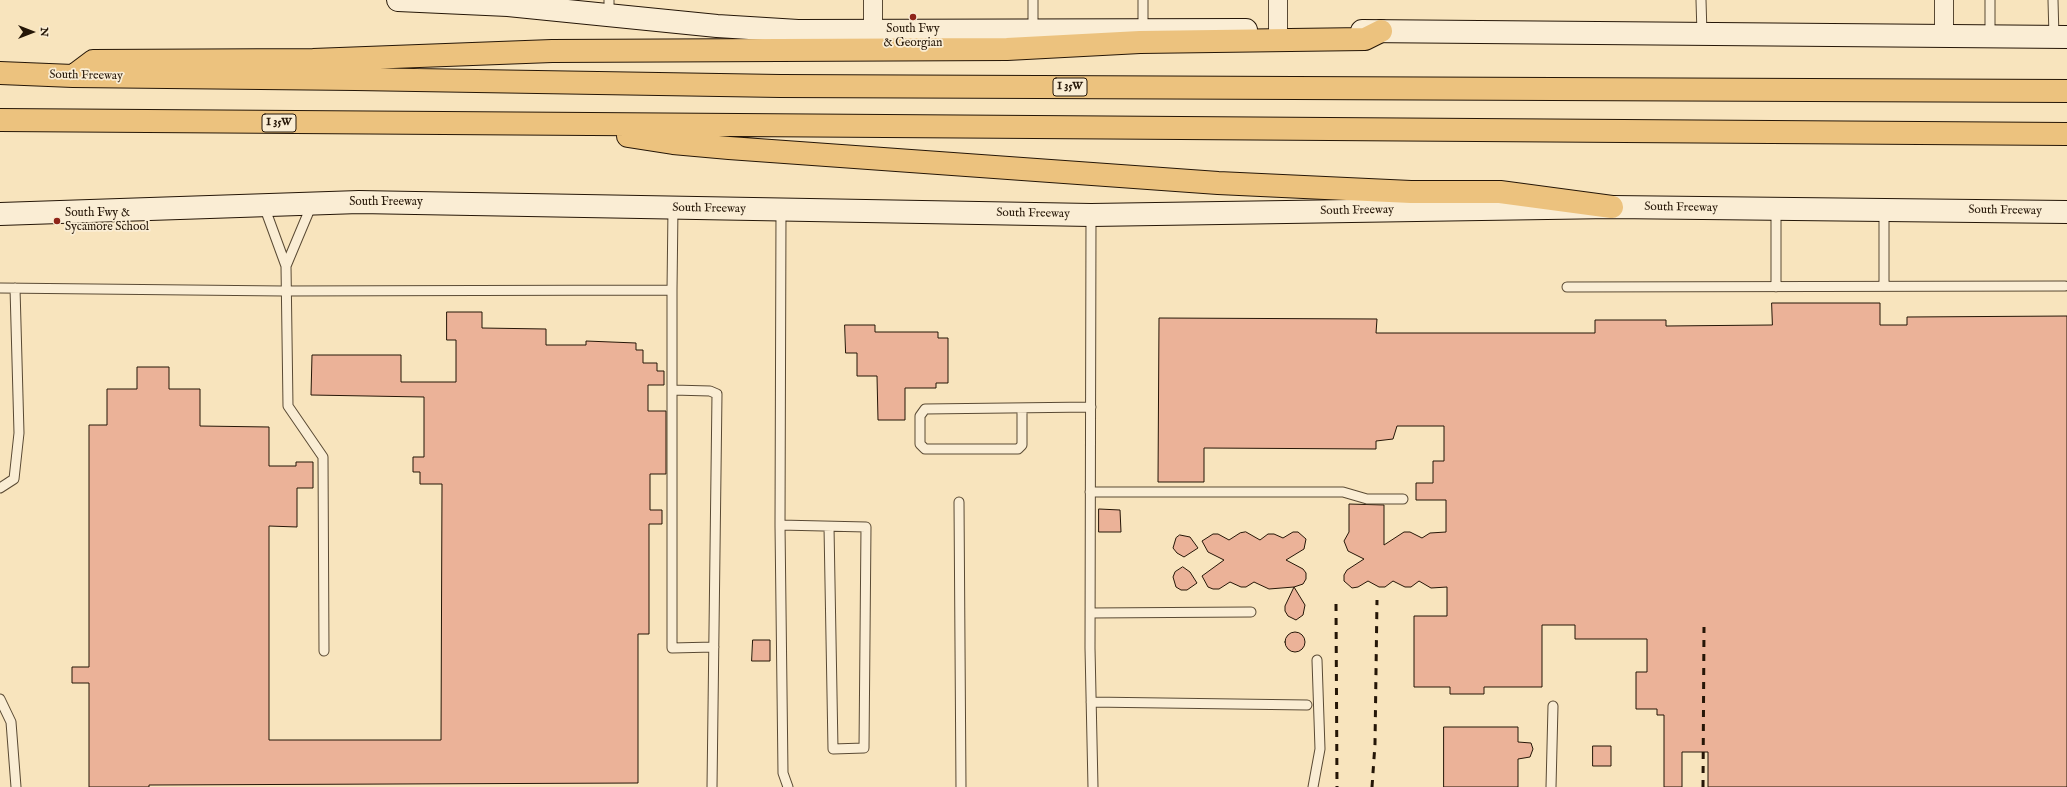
<!DOCTYPE html>
<style>
body{margin:0}
#map{position:relative;width:2067px;height:787px;overflow:hidden;background:#f8e4bd;font-family:"IM FELL English",serif}
canvas{display:block}
.north{position:absolute;left:12px;top:12px;width:40px;height:40px;-webkit-text-stroke:3px #faedd4;paint-order:stroke;rotate:90deg;font-size:11px;font-weight:700;line-height:16px;text-align:center;color:#251607}
.north::after{content:'';display:block;margin:auto;width:14px;height:18px;background:#251607;clip-path:polygon(50% 0,100% 100%,50% 72%,0 100%)}
</style>
<div id="map">
<canvas width="2067" height="787"></canvas>
<div class="north">N</div>
</div>
<script>
const context = document.querySelector('canvas').getContext('2d');
context.lineJoin = 'round';
function fillPath(path, color) {
  context.fillStyle = color;
  context.fill(path, 'evenodd');
}
function strokePath(path, color, width, dash) {
  context.strokeStyle = color;
  context.lineWidth = width;
  context.lineCap = dash ? 'butt' : 'round';
  context.setLineDash(dash || []);
  context.stroke(path);
}
function drawText(font, color, halo, rows, align = 'center') {
  context.font = font + ' "IM FELL English",serif';
  context.lineWidth = 3.5;
  context.setLineDash([]);
  context.textBaseline = 'middle';
  context.strokeStyle = halo;
  context.fillStyle = color;
  for (const [text, x, y, turn = 0] of rows) {
    context.save();
    context.translate(x, y);
    context.rotate((+turn || 0) * Math.PI / 180);
    context.textAlign = isNaN(turn) ? turn : align;
    if (halo) context.strokeText(text, 0, 0);
    context.fillText(text, 0, 0);
    context.restore();
  }
}
const building = new Path2D(`
 M1772,303H1880V325H1907V317L2067,316V787H1708V752H1682V787H1664V715H1657V709H1636V672H1647V639H1575V625H1542V687H1484V694H1450V687H1414V616H1447V587L1431,588L1419,581L1411,587H1405L1393,581L1385,587H1379L1368,581L1358,587L1352,588L1344,581V575L1347,570L1364,559L1348,551L1344,541L1349,532V504L1384,505V545L1404,532H1410L1422,538L1430,533L1446,532V500H1416V483H1433V461H1444V426H1397L1393,439L1376,441V449L1204,448V482H1158L1159,318L1377,319L1376,333H1595V320H1666V326L1772,325Z
 M447,312H482V328L546,329V345H586V341L636,343V350H643V363H657V371H664V385H648V411H666V474H650V510H662V524H649V634H638V783L149,785V787H89V683H72V667H89V425H107V389H137V367H169V389H200V426L269,427V466H296V462H313V488H297V527L269,526V740H441L442,484H420V472H413V457H424V397L311,395L312,355H401V382H456V340H447Z
 M845,325H875V332H938V338H948V383H936V388H905V420H878L877,376H857V353H846Z
 M1099,509L1120,510L1121,532H1099Z
 M1246,532L1260,540L1268,534H1274L1283,538L1293,532H1298L1306,539L1304,549L1286,560L1303,569L1306,573V579L1303,584L1294,587L1305,605L1303,615L1296,620L1288,616L1285,611V606L1294,587L1269,589L1254,582L1246,587H1241L1230,582L1219,589H1213L1208,587L1202,576L1224,560L1208,552L1202,541L1213,534H1218L1229,540L1240,533Z
 M1180,535L1190,537L1198,548L1184,557L1177,553L1173,548L1176,538Z
 M1183,567L1190,572L1197,583L1187,590H1181L1176,587L1173,577L1175,572Z
 M1285 642a10 10 0 1 1 20 0a10 10 0 1 1-20 0Z
 M753,640H770V661H752Z
 M1444,727H1518V742L1531,743L1533,749L1530,757L1518,759V787H1444Z
 M1593,746H1611V766H1593Z`);
const service = new Path2D(`
 M1033,0V30
 M1143,0V30
 M1701,0L1702,34
 M2053,0L2054,37
 M609,15V0
 M1990,37V0
 M264,206L286,266L312,204
 M1776,209V287
 M781,210L780,525L866,527L864,748L833,749L829,527
 M1884,210V286
 M1091,215L1090,648L1093,787
 M286,266L288,406L323,457L324,651
 M1567,287L2065,286
 M0,288L283,291L672,290L673,208
 M672,290V648L714,647
 M673,390L710,391L717,394L712,787
 M1022,408V445L1018,449H925L920,444V416L925,409L1091,407
 M0,488L14,479L19,433L15,288
 M1090,492H1343L1367,499H1403
 M959,502L961,787
 M780,525L783,773L788,787
 M1090,613L1251,612
 M0,699L11,722L16,787
 M1091,702L1307,705
 M1313,787L1320,749L1317,660
 M1551,787L1553,706`);
const minor = new Path2D(`
 M873,0V30
 M1944,0V37
 M1278,30V0`);
const secondary = new Path2D(`
 M398,0L508,5L717,26L798,31L1246,30
 M1362,31L2067,37
 M0,214L359,202L1091,215L1612,207L2067,212`);
const motorway = new Path2D(`
 M0,73L73,76L355,79L780,86L2067,91
 M73,76L93,61L313,60L552,51L1007,49L1140,42L1365,39L1381,31
 M0,120L2067,134
 M628,136L673,143L729,148L1218,183L1411,192H1500L1612,207`);
const rail = new Path2D(`
 M1336,604L1337,787
 M1372,787L1375,744L1377,600
 M1703,787L1704,627`);
const markers = [
 [913,17,4,"#8f2418"],
 [57,221,4,"#8f2418"]
];
const shields = [
 [1070,87,34],
 [279,123,34]
];
const shieldNames = [
 ["I 35W",1070,87],
 ["I 35W",279,123]
];
const poiNames = [
 ["South Fwy",913,30],
 ["& Georgian",913,44],
 ["South Fwy &",65,214,"left"],
 ["Sycamore School",65,228,"left"]
];
const streetNames = [
 ["South Freeway",86,76,1],
 ["South Freeway",386,203],
 ["South Freeway",1681,208,1],
 ["South Freeway",709,209,1],
 ["South Freeway",1357,211,-1],
 ["South Freeway",2005,211,1],
 ["South Freeway",1033,214,1]
];
fillPath(building, '#ebb298');
strokePath(building, '#251607', 1);
strokePath(service, '#5a4a34', 11);
strokePath(minor, '#5a4a34', 20);
strokePath(secondary, '#251607', 24);
strokePath(motorway, '#251607', 24);
strokePath(service, '#faedd4', 9);
strokePath(minor, '#faedd4', 18);
strokePath(secondary, '#faedd4', 22);
strokePath(motorway, '#ecc27e', 22);
strokePath(rail, '#251607', 3, [7, 7]);
for (const [x, y, r, color] of markers) {
  const dot = new Path2D();
  dot.arc(x, y, r, 0, 2 * Math.PI);
  context.fillStyle = color;
  context.fill(dot);
  strokePath(dot, '#faedd4', 1.5);
}
for (const [x, y, w] of shields) {
  const box = new Path2D();
  box.roundRect(x - w / 2, y - 9, w, 18, 3);
  context.fillStyle = '#faedd4';
  context.fill(box);
  strokePath(box, '#251607', 1);
}
drawText('bold 11px', '#251607', null, shieldNames);
drawText('12px', '#251607', '#faedd4', poiNames);
drawText('12px', '#251607', '#faedd4', streetNames);
</script>
